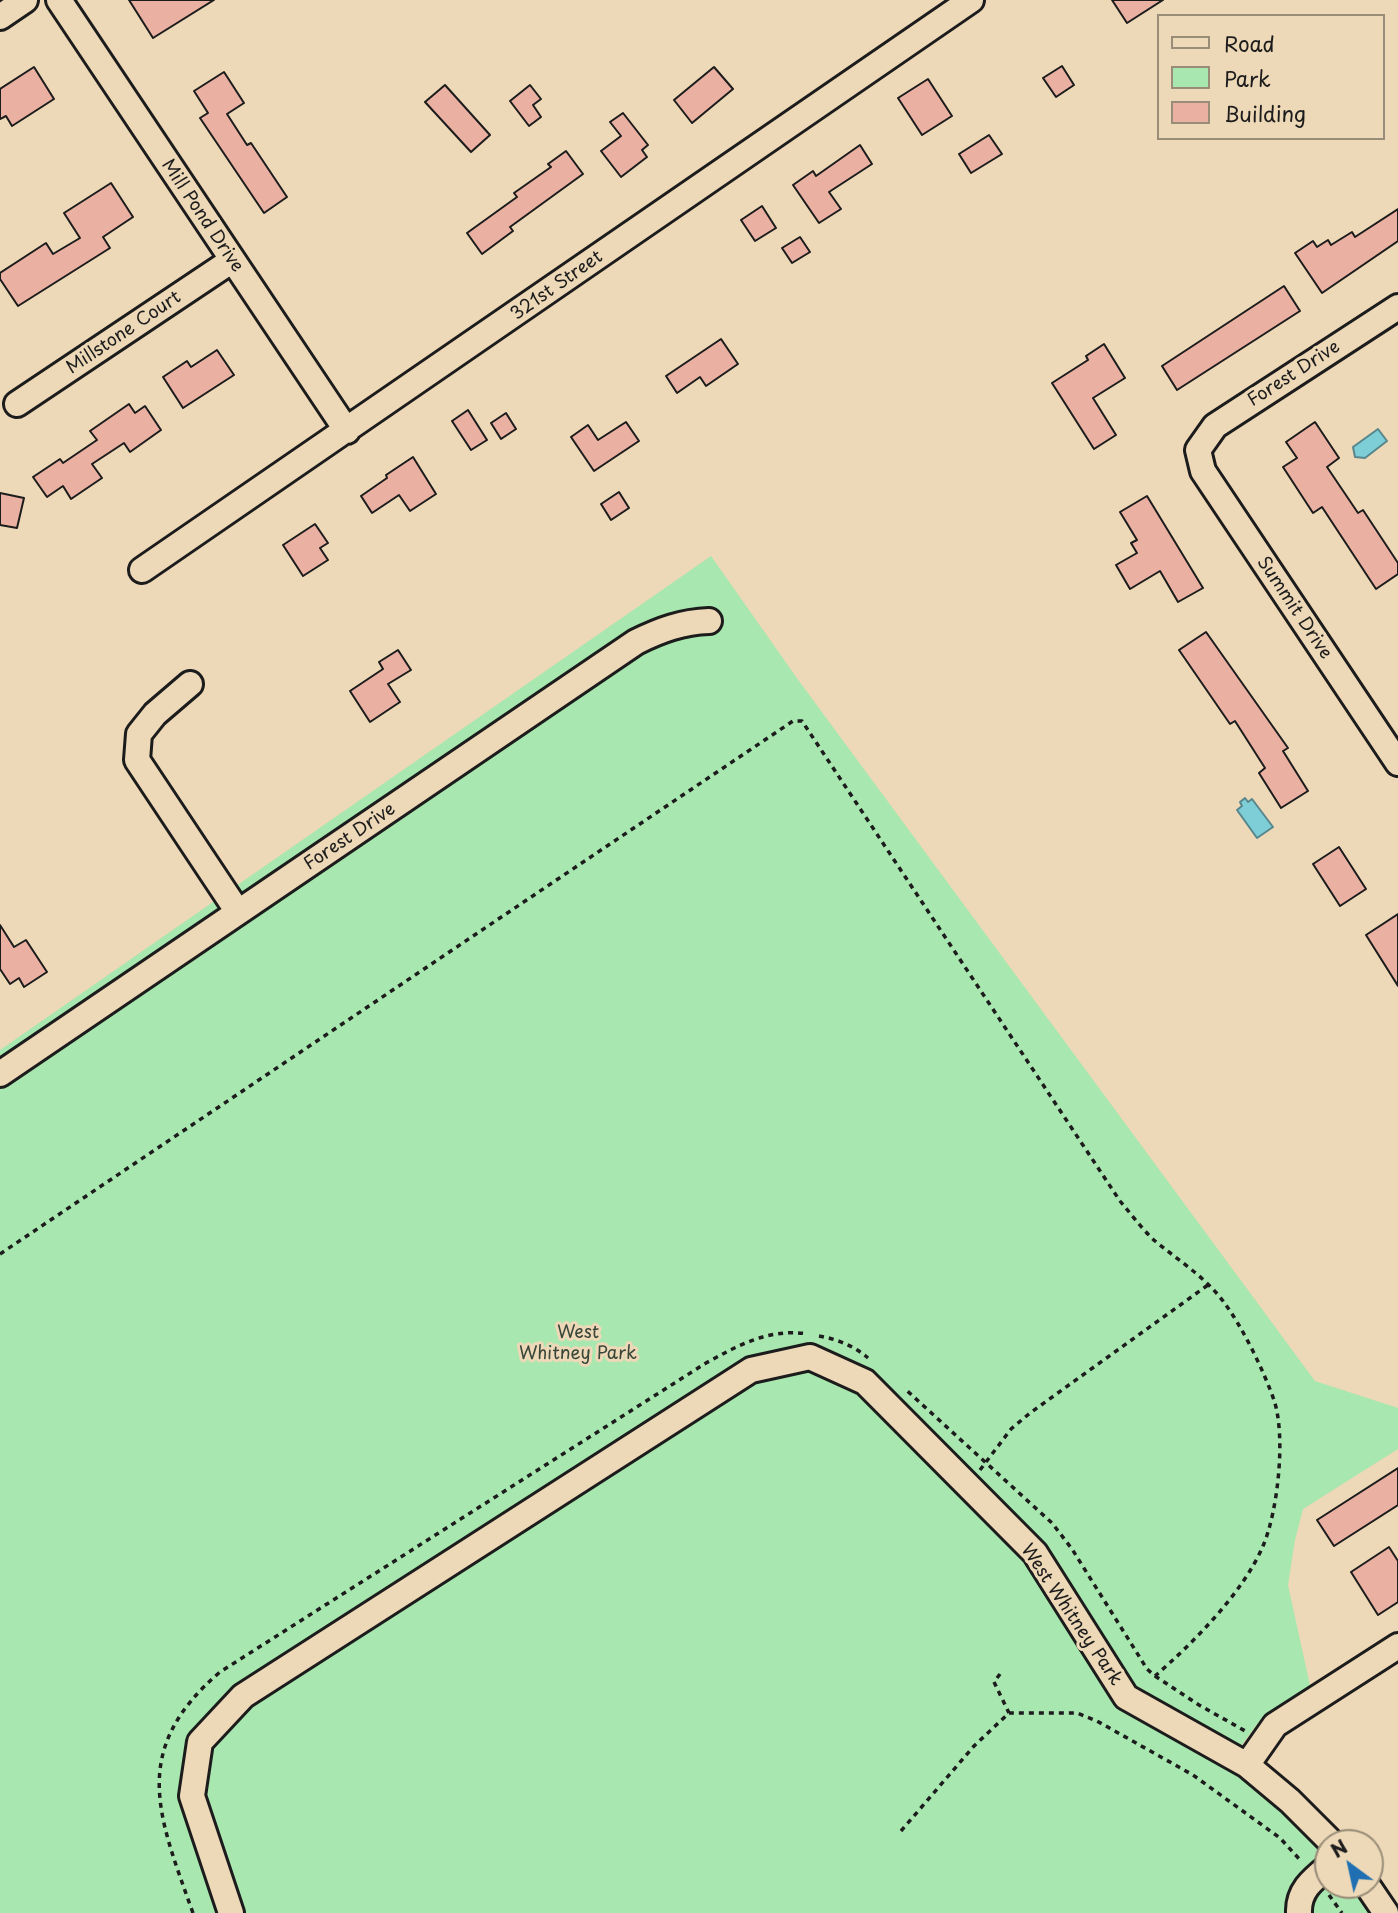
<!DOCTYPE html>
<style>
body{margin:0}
#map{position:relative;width:1398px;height:1913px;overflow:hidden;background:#edd8b7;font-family:"Playpen Sans",sans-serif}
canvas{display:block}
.legend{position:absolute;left:1157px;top:14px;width:228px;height:126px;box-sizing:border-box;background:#edd8b7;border:2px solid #998d79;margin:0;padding:9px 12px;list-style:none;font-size:21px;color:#1c1c1c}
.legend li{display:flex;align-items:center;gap:14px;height:35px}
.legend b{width:35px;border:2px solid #998d79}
.north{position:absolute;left:1314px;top:1829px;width:70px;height:70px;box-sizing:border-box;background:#edd8b7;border:2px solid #998d79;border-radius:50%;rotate:327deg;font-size:19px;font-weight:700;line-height:28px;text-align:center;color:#1c1c1c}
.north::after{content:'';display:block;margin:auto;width:24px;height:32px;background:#1f6fb2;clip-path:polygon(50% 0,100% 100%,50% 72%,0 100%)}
</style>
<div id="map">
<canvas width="1398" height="1913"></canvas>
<ul class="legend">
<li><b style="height:9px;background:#edd8b7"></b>Road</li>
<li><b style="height:19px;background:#a8e7af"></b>Park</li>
<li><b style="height:19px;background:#eab1a2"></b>Building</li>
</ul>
<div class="north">N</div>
</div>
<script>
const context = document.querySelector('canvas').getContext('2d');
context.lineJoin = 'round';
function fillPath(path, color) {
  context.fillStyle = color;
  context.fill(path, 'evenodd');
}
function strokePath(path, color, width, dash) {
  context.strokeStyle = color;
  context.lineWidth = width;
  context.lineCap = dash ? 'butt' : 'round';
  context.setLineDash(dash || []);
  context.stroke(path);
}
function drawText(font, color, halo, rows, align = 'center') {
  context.font = font + ' "Playpen Sans",sans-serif';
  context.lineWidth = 6;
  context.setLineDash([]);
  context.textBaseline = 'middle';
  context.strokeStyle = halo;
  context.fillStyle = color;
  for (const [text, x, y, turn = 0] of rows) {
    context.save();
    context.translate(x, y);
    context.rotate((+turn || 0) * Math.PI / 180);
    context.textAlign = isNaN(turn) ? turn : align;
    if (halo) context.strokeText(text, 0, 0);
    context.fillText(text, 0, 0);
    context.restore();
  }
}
const green = new Path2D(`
 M711,556L799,681L1315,1381L1398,1408V1449L1303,1509L1295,1540L1288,1585L1311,1690L1258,1723L1226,1766C1262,1793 1299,1821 1328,1856V1885H1353L1371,1913H0V1050Z`);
const water = new Path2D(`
 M1378,429L1387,441L1365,458L1355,457L1353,447Z
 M1245,798L1248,802L1252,799L1273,827L1257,838L1237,810L1242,806L1240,802Z`);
const building = new Path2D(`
 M129,0H214L153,38Z
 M1112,0H1163L1127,23Z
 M1062,66L1074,85L1056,97L1043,78Z
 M34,67L54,99L12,126L6,116L0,119V89Z
 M714,67L733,89L692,123L674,100Z
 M224,72L244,103L227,114L247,145L251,143L287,197L264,213L200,118L208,113L194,91Z
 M928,79L952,116L922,135L898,98Z
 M445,85L490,135L471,152L425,102Z
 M530,85L541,99L533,105L541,117L529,126L510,101Z
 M623,113L648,145L642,150L647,157L621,177L601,151L621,136L610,122Z
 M989,135L1002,154L971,173L959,154Z
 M860,145L872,164L829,192L841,209L819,223L793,185L813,171L816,176Z
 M566,151L583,174L510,227L513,231L482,254L467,233L517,197L514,193L551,167L548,164Z
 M111,183L133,217L103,237L110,248L18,306L0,279V273L46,243L53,254L80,238L64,213Z
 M762,206L776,228L755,241L741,220Z
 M1398,209V241L1322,293L1295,253L1313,241L1317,247L1328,240L1331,245L1352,232L1355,237Z
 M800,237L810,252L792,263L782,248Z
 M1284,286L1300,311L1177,390L1162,366Z
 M721,339L738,364L706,386L700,377L677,393L666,376Z
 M1104,344L1125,378L1093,398L1116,435L1094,449L1052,383L1088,360L1086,356Z
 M217,350L234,375L183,408L163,377L187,361L191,367Z
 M129,404L135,413L145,406L161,430L130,452L124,443L92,464L102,478L71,499L63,486L47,497L33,477L60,459L63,463L97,440L90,431Z
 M468,410L487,440L471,450L452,421Z
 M506,413L516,429L501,439L491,423Z
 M626,422L639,441L594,471L571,437L588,425L598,440Z
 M1315,422L1339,458L1327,467L1358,513L1363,510L1398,563V574L1376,589L1322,507L1313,513L1283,467L1297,458L1286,442Z
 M413,457L436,494L410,511L399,495L372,513L361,496L387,478L386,475Z
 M619,492L629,508L611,520L601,504Z
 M0,493L24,498L17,528L0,525Z
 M1147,496L1203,588L1178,602L1160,571L1130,589L1116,565L1137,553L1131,543L1137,540L1120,512Z
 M315,524L328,543L320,548L328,560L303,576L283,545Z
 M1206,632L1288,748L1283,751L1308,791L1281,808L1259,773L1265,768L1235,721L1230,724L1179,650Z
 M398,650L411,670L388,684L400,702L370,722L350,691L383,669L379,662Z
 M1339,847L1366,889L1340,906L1313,864Z
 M1398,914V986L1366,935Z
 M0,925L14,947L26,940L47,972L24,987L19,978L10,984L0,969Z
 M1398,1468V1505L1334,1546L1317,1520Z
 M1389,1547L1398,1561V1602L1378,1615L1351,1572Z`);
const path = new Path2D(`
 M0,1254L793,721H802L1120,1201C1131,1214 1142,1229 1155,1241C1178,1260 1205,1277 1223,1301C1242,1326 1263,1369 1274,1400C1286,1436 1278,1511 1263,1546C1243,1593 1193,1643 1155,1676L1147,1669L1072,1549L1052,1523L904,1388
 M819,1336C837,1339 854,1346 868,1358
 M980,1470L1011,1429L1030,1413L1208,1285
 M1000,1674L994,1682L1009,1713
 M1155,1676L1199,1705L1247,1732
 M901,1831L974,1746L1009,1713H1077L1097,1721L1193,1775L1280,1838L1302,1862
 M1329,1895L1342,1913
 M193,1913C158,1815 129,1750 220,1672L706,1363C739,1345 769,1328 808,1334`);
const minor = new Path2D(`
 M59,0L347,431
 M0,17L25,0
 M1398,307L1215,426L1198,450L1203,471L1398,763
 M17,404L231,261
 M142,570L971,0
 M190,684L155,714L139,734L137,760L238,912
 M0,1074L636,642C660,630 682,622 709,621
 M1247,1765L1275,1725L1398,1646
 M1367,1885L1386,1913
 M231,1913L192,1796L200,1742L243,1696L751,1370L810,1357L865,1382L1035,1553L1126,1697L1247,1765L1290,1801L1332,1843
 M1299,1913C1298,1891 1312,1880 1328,1867`);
const streetNames = [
 ["Mill Pond Drive",202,216,56],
 ["321st Street",557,286,-35],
 ["Millstone Court",124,333,-34],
 ["Forest Drive",1294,374,-33],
 ["Summit Drive",1294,608,56],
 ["Forest Drive",350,837,-34],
 ["West Whitney Park",1071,1615,56]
];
const parkNames = [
 ["West",578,1333],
 ["Whitney Park",578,1354]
];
fillPath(green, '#a8e7af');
fillPath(water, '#7eced7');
strokePath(water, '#57878c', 2);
fillPath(building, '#eab1a2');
strokePath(building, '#1c1c1c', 2);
strokePath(minor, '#1c1c1c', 30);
strokePath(path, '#1c1c1c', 3.5, [5, 5]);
strokePath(minor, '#edd8b7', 24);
drawText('18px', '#1c1c1c', '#edd8b7', streetNames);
drawText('18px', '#384539', '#edd8b7', parkNames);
</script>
